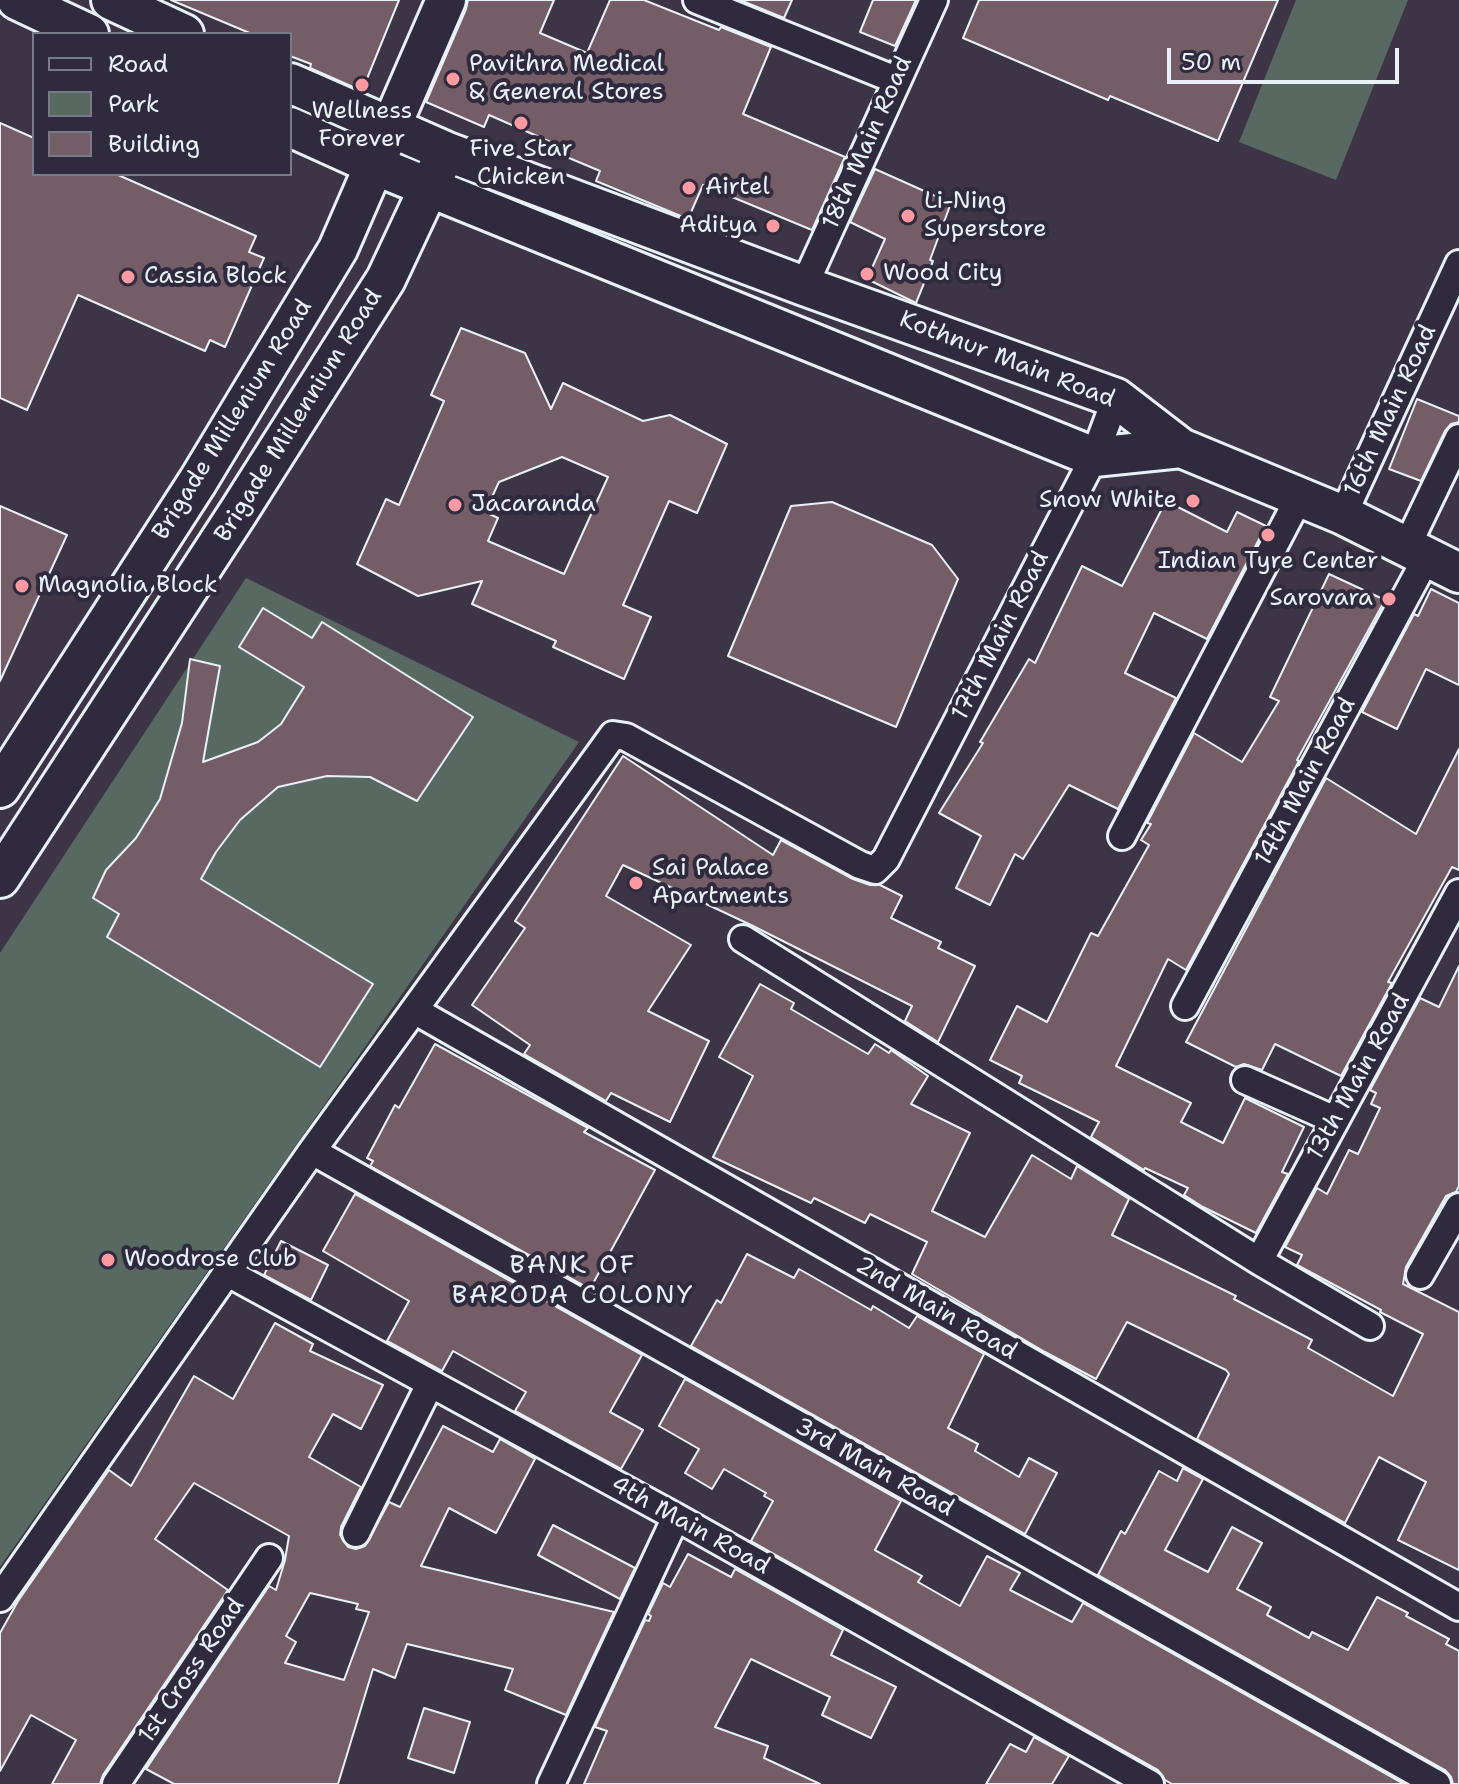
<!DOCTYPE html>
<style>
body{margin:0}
#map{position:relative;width:1459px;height:1784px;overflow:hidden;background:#3d3445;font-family:"Shantell Sans",sans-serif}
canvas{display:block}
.legend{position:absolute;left:32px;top:32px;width:260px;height:144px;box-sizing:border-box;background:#2f2a3d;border:2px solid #797a88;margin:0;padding:10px 14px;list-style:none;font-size:24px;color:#e8f1f8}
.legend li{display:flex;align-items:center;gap:16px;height:40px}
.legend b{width:40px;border:2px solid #797a88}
.scale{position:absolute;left:1167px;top:48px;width:232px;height:36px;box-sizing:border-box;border:4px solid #e8f1f8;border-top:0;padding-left:10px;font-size:24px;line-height:28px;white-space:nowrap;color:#e8f1f8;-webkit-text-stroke:6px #2f2a3d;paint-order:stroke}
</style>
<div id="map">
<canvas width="1459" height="1784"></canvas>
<ul class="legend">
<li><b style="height:10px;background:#2f2a3d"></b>Road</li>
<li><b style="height:22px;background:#586961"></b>Park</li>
<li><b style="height:22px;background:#755d67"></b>Building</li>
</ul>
<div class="scale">50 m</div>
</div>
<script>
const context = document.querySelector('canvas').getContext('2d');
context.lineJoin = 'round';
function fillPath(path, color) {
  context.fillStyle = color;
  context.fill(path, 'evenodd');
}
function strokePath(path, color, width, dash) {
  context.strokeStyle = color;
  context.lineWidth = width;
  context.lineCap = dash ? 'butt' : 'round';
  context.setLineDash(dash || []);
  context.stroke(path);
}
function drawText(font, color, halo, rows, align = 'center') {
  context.font = font + ' "Shantell Sans",sans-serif';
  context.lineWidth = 8;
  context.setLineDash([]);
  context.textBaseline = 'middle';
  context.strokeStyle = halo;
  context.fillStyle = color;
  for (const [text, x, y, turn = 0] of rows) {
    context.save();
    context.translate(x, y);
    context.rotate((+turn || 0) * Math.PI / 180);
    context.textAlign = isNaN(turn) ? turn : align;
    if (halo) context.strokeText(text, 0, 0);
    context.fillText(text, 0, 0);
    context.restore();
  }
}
const green = new Path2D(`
 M1296,0H1408L1336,180L1239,142Z
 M246,578L579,742L0,1567V953Z`);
const building = new Path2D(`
 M171,0H399L362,91L310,68L311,64L290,56V34H252Z
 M468,0H554L540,33L587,53L610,0H644L719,30L721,27L771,47L743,114L845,157L812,230L703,185L688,219L596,181L600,171L550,150L553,143L489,115L484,127L426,102L466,9Z
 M740,0H792L784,18Z
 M873,0H916L895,46L860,32Z
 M979,0H1278L1218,141L1110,96L1108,100L963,38Z
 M0,123L34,138V174H116L256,236L249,252L264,258L225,347L210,340L205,351L78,295L27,410L0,398Z
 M875,169L951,203L930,260L933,261L916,303L867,279L885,239L850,222Z
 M461,328L525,353L551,409L563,383L643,421L670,415L727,444L697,513L669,501L623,605L651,617L624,679L553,647L556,641L472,604L482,581L418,596L357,564L386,499L399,505L444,401L431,395ZM562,457L608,477L564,574L488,541L498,518L485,512L499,482Z
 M1417,399L1459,416V422L1451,424L1445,431L1421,481L1389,469Z
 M1166,501L1227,532L1237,512L1266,526L1207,639L1154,613L1125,673L1176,698L1118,809L1069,785L1023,859L1015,854L990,905L956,888L981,836L939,813L983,743L980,742L1029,659L1035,663L1082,566L1122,586Z
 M832,502L932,545L958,579L896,727L728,656L791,506Z
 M0,506L67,535L0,681Z
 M1329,574L1385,600L1297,760L1299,761L1186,970L1168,959L1116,1066L1191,1103L1181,1122L1223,1143L1245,1098L1304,1127L1282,1172L1288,1174L1256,1233L1203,1207L1184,1195L1188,1188L1145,1168L1144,1170L1091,1137L1099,1122L1019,1083L1022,1076L990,1060L1017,1006L1047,1022L1091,933L1098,936L1149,845L1141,840L1151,824L1147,823L1194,733L1242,762L1279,701L1270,697Z
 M1431,589L1459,603V685L1426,669L1397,729L1362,712L1414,614L1418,616Z
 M263,608L312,638L322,622L473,717L417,801L370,777L327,776L278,787L240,820L216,852L201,879L373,984L320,1067L107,937L119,914L93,898L106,870L136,838L160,799L182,723L190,659L220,666L203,762L258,742L281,724L304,687L239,647Z
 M1459,749V870L1452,867L1388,982L1392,983L1341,1076L1275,1044L1262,1070L1244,1064L1236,1067L1186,1042L1326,778L1416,834Z
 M623,756L773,855L781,840L853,879L870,885H880L902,896L891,918L941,942L938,948L975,966L938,1042L905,1021L912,1006L751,925L623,865L606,896L691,945L648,1011L709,1041L670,1122L611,1093L606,1101L524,1054L530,1045L472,1005L525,928L515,921Z
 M1459,966V1186L1456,1192L1446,1196L1406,1267L1403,1284L1459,1312V1570L1398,1540L1426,1482L1379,1457L1345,1523L1197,1439L1229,1374L1226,1370L1127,1322L1096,1379L1045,1352L912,1274L927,1242L870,1214L865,1223L814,1198L811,1203L713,1157L753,1076L719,1057L760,984L794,1003L791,1009L868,1054L875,1044L889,1053L891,1050L928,1076L911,1104L970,1133L932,1211L985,1237L1032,1155L1071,1179L1077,1166L1129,1199L1112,1235L1236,1296L1234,1299L1312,1340L1308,1348L1393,1396L1423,1334L1380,1312L1381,1310L1297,1265L1302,1255L1285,1247L1317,1188L1327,1194L1349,1150L1358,1154L1380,1108L1371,1104L1376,1093L1370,1090L1420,998L1439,1007Z
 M435,1044L588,1128L584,1132L655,1170L590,1289L370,1166L373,1161L367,1158L395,1105L399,1108Z
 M355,1194L642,1355L610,1412L643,1430L621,1469L515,1411L526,1392L453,1351L442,1371L387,1341L409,1301L323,1251Z
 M281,1241L328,1265L311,1300L264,1275Z
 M747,1254L794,1278L799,1269L871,1310L873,1306L909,1328L917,1316L984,1354L948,1428L978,1444L975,1451L1019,1477L1029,1458L1057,1473L1025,1534L691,1346L717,1300L721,1303Z
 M275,1323L313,1344L310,1351L383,1385L361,1429L333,1414L309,1457L361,1487L341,1527L340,1535L348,1547L356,1549L365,1546L389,1502L400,1507L443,1426L493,1452L500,1439L535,1459L496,1533L449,1508L421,1566L614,1612L566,1715L505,1690L513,1669L407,1644L395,1678L373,1669L338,1784H174L146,1769L269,1586L276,1590L285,1560L289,1536L194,1483L155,1539L228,1590L103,1775L100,1784H52L76,1740L31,1715L0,1771V1633L18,1601L109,1470L131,1486L194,1376L233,1399ZM310,1593L358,1604L356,1609L369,1612L344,1680L285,1663L296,1642L286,1636Z
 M685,1379L901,1501L875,1550L922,1576L918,1582L960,1606L987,1556L1020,1573L1010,1590L1072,1622L1083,1603L1404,1784H1172L1165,1780L1158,1770L751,1541L773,1501L764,1496L766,1493L724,1469L712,1489L685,1473L699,1449L659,1426Z
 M1183,1468L1203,1479L1165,1550L1208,1572L1232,1527L1262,1543L1237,1589L1271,1607L1267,1615L1309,1638L1312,1632L1348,1650L1377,1597L1408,1613L1406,1616L1449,1639L1446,1644L1459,1651V1784H1453L1451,1777L1445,1770L1098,1575L1121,1531L1125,1534L1159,1471L1177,1481Z
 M553,1525L635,1568L620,1599L538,1555Z
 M688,1554L731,1577L735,1569L843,1630L831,1655L896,1687L871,1738L822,1715L830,1697L751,1659L715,1727L768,1746L764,1758L820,1784H584L607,1731L595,1727L645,1620L649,1621L651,1616L648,1614L663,1583L670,1587Z
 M424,1708L470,1722L454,1773L408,1758Z
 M1034,1737L1069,1756L1052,1784H986L1010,1744L1026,1752Z`);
const street = new Path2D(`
 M697,0L896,80
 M804,286L934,0
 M1343,515L1459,264
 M1407,546L1459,438
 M1122,836L1300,496
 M743,939L1259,1261L1370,1326
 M1185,1006L1427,557
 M414,1010L1459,1607
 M1245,1080L1335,1120
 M312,1151L1437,1784
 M1259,1261L1459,893
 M228,1273L676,1517L1150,1784
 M1420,1275L1459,1207
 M356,1533L430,1384
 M0,1598L312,1151L613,735L626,737L860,865L875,870L886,859L1094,457L1116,398
 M116,1784L269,1558
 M551,1784L676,1517`);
const secondary = new Path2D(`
 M17,0L89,34
 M111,0L184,34
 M290,83L445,151L804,286L1116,398L1181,448L1343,515L1459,573
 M290,127L374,165L1094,457L1181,448
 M0,788L198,481L338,249L446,0
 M0,878L239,511L386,279L439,166`);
const markers = [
 [453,79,8,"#ff9aa2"],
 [362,85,8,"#ff9aa2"],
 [521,123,8,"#ff9aa2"],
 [689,188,8,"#ff9aa2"],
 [908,216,8,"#ff9aa2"],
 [773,226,8,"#ff9aa2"],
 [867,274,8,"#ff9aa2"],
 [128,277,8,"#ff9aa2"],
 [1193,501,8,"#ff9aa2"],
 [455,505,8,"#ff9aa2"],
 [1268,535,8,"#ff9aa2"],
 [22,586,8,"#ff9aa2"],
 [1389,599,8,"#ff9aa2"],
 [636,883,8,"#ff9aa2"],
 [108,1260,8,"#ff9aa2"]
];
const poiNames = [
 ["Pavithra Medical",469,65],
 ["& General Stores",469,93],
 ["Wellness",362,112,"center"],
 ["Forever",362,140,"center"],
 ["Five Star",521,150,"center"],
 ["Chicken",521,178,"center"],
 ["Airtel",705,188],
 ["Li-Ning",924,202],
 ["Superstore",924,230],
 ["Aditya",757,226,"right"],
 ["Wood City",883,274],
 ["Cassia Block",144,277],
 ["Snow White",1177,501,"right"],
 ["Jacaranda",471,505],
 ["Indian Tyre Center",1268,562,"center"],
 ["Magnolia Block",38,586],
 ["Sarovara",1373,599,"right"],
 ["Sai Palace",652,869],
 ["Apartments",652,897],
 ["Woodrose Club",124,1260]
];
const streetNames = [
 ["18th Main Road",868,143,-66],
 ["Kothnur Main Road",1007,360,21],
 ["16th Main Road",1391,411,-65],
 ["Brigade Millennium Road",299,416,-58],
 ["Brigade Millenium Road",233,420,-58],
 ["17th Main Road",1001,636,-63],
 ["14th Main Road",1306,782,-62],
 ["13th Main Road",1359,1077,-61],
 ["2nd Main Road",936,1309,30],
 ["3rd Main Road",874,1468,29],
 ["4th Main Road",690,1526,29],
 ["1st Cross Road",192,1671,-56]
];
const neighbourhoodNames = [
 ["BANK OF",573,1266],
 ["BARODA COLONY",573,1296]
];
fillPath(green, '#586961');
fillPath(building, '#755d67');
strokePath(building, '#e8f1f8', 2);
strokePath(street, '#e8f1f8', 32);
strokePath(secondary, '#e8f1f8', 44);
strokePath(street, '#2f2a3d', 26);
strokePath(secondary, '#2f2a3d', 38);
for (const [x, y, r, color] of markers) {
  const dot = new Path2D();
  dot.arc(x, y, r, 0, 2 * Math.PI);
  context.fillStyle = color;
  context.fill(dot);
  strokePath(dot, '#2f2a3d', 3);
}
drawText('24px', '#e8f1f8', '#2f2a3d', poiNames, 'left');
drawText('24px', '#e8f1f8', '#2f2a3d', streetNames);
context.letterSpacing = '2px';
drawText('26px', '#e8f1f8', '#2f2a3d', neighbourhoodNames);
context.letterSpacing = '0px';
</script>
